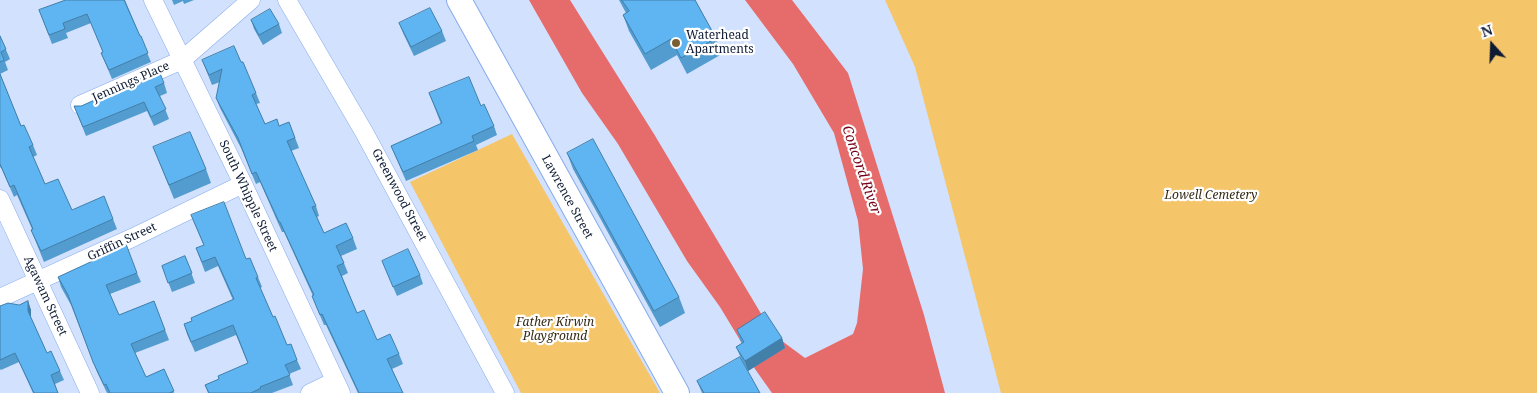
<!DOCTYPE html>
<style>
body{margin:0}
#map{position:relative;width:1537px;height:393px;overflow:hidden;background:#d2e1fd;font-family:"Noto Serif",serif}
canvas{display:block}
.north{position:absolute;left:1467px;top:20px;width:50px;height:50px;-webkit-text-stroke:4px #fff;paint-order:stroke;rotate:340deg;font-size:14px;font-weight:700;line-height:20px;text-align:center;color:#0e1b33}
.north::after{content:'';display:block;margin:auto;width:18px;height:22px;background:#0e1b33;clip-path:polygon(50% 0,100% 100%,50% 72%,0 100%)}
</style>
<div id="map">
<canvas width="1537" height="393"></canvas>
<div class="north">N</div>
</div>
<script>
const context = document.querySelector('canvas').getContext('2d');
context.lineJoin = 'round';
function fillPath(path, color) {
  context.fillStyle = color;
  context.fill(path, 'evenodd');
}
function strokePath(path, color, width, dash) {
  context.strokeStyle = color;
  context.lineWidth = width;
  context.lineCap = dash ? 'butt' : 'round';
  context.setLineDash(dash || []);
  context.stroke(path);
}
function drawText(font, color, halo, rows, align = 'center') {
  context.font = font + ' "Noto Serif",serif';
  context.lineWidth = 4.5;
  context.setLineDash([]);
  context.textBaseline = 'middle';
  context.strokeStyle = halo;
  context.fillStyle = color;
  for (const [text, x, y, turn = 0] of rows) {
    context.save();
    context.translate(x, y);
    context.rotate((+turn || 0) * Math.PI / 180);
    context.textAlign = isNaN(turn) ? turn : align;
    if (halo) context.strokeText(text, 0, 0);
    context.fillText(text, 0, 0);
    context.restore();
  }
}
const green = new Path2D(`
 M885,0H1537V393H1001L915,67Z
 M512,134L660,393H521L410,182Z`);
const water = new Path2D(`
 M529,0H570L654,134L766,322L782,341L805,358L853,334L857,323L863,269L858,221L834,133L793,64L745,0H792L848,73L924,315L945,393H772L755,369L740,340L720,307L687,261L618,144L582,93Z`);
const street = new Path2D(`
 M153,0L243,184L341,393
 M287,0L364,132L505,393
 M80,105L182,60L251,0
 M0,199L90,393
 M0,298L134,237L243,184
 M310,393L335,381`);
const secondary = new Path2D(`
 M459,0L677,393`);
const wall = new Path2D(`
 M66,0H125L151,62L112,79L101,53L103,52L91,23L66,33L68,38L52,44L39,10Z
 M172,0H194L184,4L183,1L174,5Z
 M619,0H695L716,38L722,54L687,74L677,55L651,70L629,31L623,15L626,13Z
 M251,20L279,24L282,33L263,45L254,29Z
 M399,23L442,31L446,41L414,56L403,33Z
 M0,36L10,59L5,62L8,70L0,74Z
 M202,60L241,62L256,93L260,103L256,104L265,124L279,126L289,122L299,148L291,151L316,206L319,216L317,217L324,233L353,238L357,249L341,256L348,273L342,276L357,313L377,340L399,354L403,364L392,369L403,393H358L326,325H324L316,306L312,296H313L284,232H282L260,182L256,184L241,148L220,108L216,98L220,82L212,85Z
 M0,74L21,126L33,145L37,155L33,157L45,184L72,210L113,219L117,229L44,262L31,230L32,229L17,195L14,197L1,167L0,168Z
 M164,83L167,93L160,96L169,119L154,126L147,111L86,136L74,106H81Z
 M429,93L481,106L494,126L497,135L476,145L478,150L406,181L391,146L441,124Z
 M153,147L206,169L211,183L174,199Z
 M567,153L679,297L685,313L660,327L573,169Z
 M191,215L246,259L258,277L262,287L260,288L273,317L287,345L297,360L301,369L289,374L293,385L272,393H208L205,385L219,379L248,364L236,335L195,352L187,334L184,324L192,321L233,300L218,266L205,272L196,248L204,246Z
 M185,256L195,283L172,292L162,266Z
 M382,261L420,275L423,284L397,296Z
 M137,273L141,282L110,294L119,315L154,301L169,340L135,353L146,377L164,369L174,393H107L97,372L71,305L61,287L58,277Z
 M28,301L31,310V319L47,353L60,371L64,380L55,384L58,393H33L19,362L1,370L0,369V306L19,305Z
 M737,330L782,338L785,348L748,371L740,356L736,347L742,343L740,340Z
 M697,381L760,393H702Z`);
const shadedWall = new Path2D(`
 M28,301L31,310V320L28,311Z
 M782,338L785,348L748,371L745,361Z`);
const building = new Path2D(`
 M66,0H124L140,36H141L148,53L109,70L101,53L103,52L87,14L63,23L65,29L49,35L39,10Z
 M622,0H695L716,38L681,58L671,39L645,54L623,15L629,11Z
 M430,8L442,31L411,47L399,23Z
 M270,9L279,24L259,35L251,20Z
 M0,36L6,49L1,52L4,60L0,62Z
 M234,46L241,62H243L256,93L252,95L265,124L277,119L279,126L289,122L295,138L287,141L316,206L312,207L324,233L346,223L353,238L336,246L344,263L337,266L357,313L364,310L377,340L390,334L399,354L387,359L403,393H359L322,314L320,315L312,296L314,295L280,222H279L256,172L252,174L238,138L216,98L222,69L209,75L202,60Z
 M159,71L164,83L155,87L166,109L151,117L144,102L83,127L74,106H81Z
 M0,74L21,126L24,125L33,145L29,147L45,184L58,179L72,210L104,196L113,219L41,251L31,230L33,229L14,185L10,187L0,164Z
 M469,77L481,106L484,104L494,126L472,136L474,141L403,172L391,146L442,123L429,93Z
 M190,132L206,169L169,185L153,147Z
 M593,139L679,297L654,311L567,153Z
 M224,202L246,259L250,258L258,277L256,278L273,317L275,316L287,345L291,344L297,360L285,365L290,375L260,387L261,388L251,393H209L205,385L219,379L218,376L248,363L233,325L191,342L184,324L192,321L191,318L234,299L215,257L202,262L196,248L204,245L191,215Z
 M126,244L137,273L106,285L119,315L154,301L165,330L131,344L146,377L164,369L174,391L169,393H110L106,384L104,385L93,362L68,295L58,277L110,253L109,250Z
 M408,249L420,275L393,287L382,261Z
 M185,256L192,273L168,283L162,266Z
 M28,301V311L47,353L51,351L60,371L51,375L58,393H34L15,353L0,360V306L8,303L19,305Z
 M765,312L782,338L745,361L736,347L744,342L737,330Z
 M740,357L760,393H704L697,381Z`);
const markers = [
 [676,43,5,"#796032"]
];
const poiNames = [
 ["Waterhead",686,36],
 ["Apartments",686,50]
];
const streetNames = [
 ["Jennings Place",131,82,-24],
 ["Greenwood Street",399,195,62],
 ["South Whipple Street",248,196,65],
 ["Lawrence Street",567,197,61],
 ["Griffin Street",122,242,-25],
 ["Agawam Street",45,296,65]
];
const parkNames = [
 ["Lowell Cemetery",1211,196],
 ["Father Kirwin",555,323],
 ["Playground",555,337]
];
const waterNames = [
 ["Concord River",861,170,71]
];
fillPath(green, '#f5c569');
fillPath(water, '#e66c6c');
strokePath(street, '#87abeb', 19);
strokePath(secondary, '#87abeb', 26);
strokePath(street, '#fff', 18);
strokePath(secondary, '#fff', 24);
fillPath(wall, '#529cd0');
fillPath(shadedWall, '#427fa9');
fillPath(building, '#5fb5f2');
strokePath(building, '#427fa9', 1);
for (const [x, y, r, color] of markers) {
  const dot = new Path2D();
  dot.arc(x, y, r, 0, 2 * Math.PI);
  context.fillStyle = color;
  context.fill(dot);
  strokePath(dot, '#fff', 2);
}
drawText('12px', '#0e1b33', '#fff', poiNames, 'left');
drawText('12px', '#0e1b33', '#fff', streetNames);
drawText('italic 12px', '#342915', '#fff', parkNames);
drawText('italic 14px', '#770016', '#fff', waterNames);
</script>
